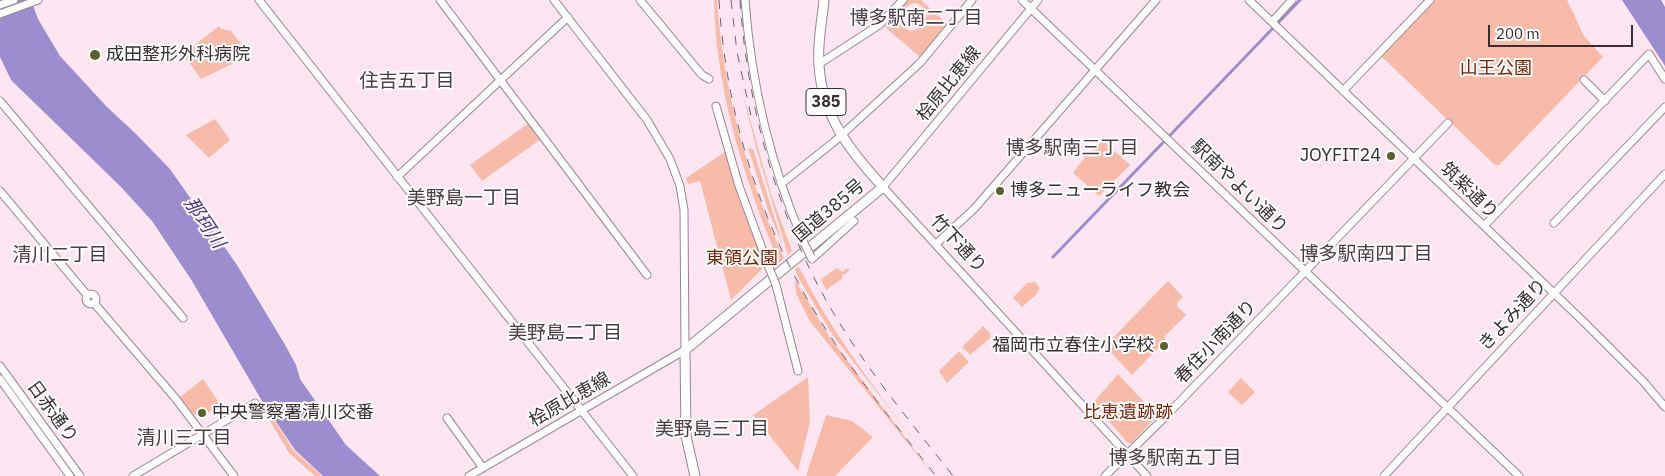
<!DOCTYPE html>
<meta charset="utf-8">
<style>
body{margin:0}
#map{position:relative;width:1665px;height:476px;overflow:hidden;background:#fde6f2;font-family:"IBM Plex Sans",sans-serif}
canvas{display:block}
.scale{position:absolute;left:1488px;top:25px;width:145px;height:22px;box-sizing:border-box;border:2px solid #362e32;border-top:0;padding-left:6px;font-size:15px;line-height:18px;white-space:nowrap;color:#362e32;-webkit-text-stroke:4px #fff;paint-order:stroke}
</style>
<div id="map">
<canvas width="1665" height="476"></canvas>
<div class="scale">200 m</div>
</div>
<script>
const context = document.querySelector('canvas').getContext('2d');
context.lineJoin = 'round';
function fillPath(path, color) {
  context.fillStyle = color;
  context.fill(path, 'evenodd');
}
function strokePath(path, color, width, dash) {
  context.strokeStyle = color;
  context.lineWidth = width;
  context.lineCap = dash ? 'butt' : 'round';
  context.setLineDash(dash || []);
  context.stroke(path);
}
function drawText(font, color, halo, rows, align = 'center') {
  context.font = font + ' "IBM Plex Sans","Noto Sans JP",sans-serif';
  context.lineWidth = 4;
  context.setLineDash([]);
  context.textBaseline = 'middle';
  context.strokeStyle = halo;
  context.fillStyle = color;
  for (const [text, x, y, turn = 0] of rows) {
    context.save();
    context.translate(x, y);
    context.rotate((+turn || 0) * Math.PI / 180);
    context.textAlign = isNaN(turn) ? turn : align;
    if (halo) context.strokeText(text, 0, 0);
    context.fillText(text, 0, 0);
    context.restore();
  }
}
const green = new Path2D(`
 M714,0H717C723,88 747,178 784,258L779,263C744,178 716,92 714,0Z
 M907,0H921L948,25L921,58L884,26ZM917,3L925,9L927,16L918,29L910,31L901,26L899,16L910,4Z
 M1433,0H1567L1584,36L1603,57L1499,165H1495L1380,55Z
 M219,26L221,29L231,31L247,51L232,64L201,79L183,54Z
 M740,83L771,194L792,251L788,255L757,151Z
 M215,119L230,140L209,158L186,135Z
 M529,123L541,139L482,181L470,165Z
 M1103,141L1130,165L1099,196L1073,173L1085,157Z
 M748,148L753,149L783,245L769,213Z
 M725,152L743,208L764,258L762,269L731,300L700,181L688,184L686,178Z
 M799,267C837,343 890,408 941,476L832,334L798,277L795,269Z
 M837,268L842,272L848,268L850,270L842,276V279L826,290L821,279Z
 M795,280L829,336L934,476L809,320L796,293Z
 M1168,281L1183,297L1177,303V306L1186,315L1164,337L1166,340L1132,375L1105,346Z
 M1035,282L1040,288L1037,294L1022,307L1013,298L1027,283Z
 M983,326L990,333V338L970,355L962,347Z
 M959,351L969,362L947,383L939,371Z
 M1118,374L1157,416L1132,443H1128L1093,403Z
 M808,377L810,422L798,471L753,415Z
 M1241,378L1255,392L1242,405L1228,392Z
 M203,379L220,404L208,413L204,409L194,415L180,397Z
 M263,403L294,451L322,476H315L289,453L260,404Z
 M826,415L852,421L873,437L835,476H806Z`);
const water = new Path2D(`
 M0,0H31L38,19L60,56L107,107L135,133L170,169L237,265L284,343L296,365L300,379L346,445L380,476H323L295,450L262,401L192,281L152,221L121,187L11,80L0,57Z
 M1298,0H1302L1055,257L1053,259L1051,257Z
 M1622,0H1661L1665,7V66Z`);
const secondary = new Path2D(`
 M259,0L633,476
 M440,0L647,275
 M640,0L702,75L709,79
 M745,0C751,82 771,167 804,243
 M1022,0L1519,476
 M1038,0L883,187L1147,476
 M1249,0L1586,324L1643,381L1665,407
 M0,5L14,0
 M0,14L38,0
 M1272,22L1292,0
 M819,64L879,25L903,0
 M1584,80L1605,101
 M1343,91L1430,0
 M0,101L183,318
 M716,106L739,186L770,270
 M397,177L568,17
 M781,184L835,141L920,63L972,0
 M0,191L87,295
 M1554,223L1665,107
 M1484,226L1649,54L1665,79
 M936,244L974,209L1156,0
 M811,257L812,259L854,221
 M776,285L798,371
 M86 299a5 5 0 1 1 10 0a5 5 0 1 1-10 0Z
 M94,303L176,399L234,476
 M0,366L80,476
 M0,379L70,476
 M447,418L483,468
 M133,476L255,403
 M469,476L685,350L684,210L680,186L670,159L647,120L554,0
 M1105,476L1163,419L1448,123
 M1384,476L1665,174`);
const highway = new Path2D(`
 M695,476L686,436L685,350L883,187C850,151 822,116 819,65C817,44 822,21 824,0`);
const rail = new Path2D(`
 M719,0C725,104 756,212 809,302C845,364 892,420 936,476
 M731,0L737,52L751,116
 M740,0C747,105 777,216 830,307C865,368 910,421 953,476`);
const secondaryBridge = new Path2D(`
 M804,243L811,257
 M770,270L776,285`);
const markers = [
 [95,55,6,"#5b5f2d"],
 [1391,156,5,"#5b5f2d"],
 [1000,191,5,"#5b5f2d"],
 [1164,346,5,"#5b5f2d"],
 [202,413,5,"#5b5f2d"]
];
const shields = [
 [826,102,40]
];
const shieldNames = [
 ["385",826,102]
];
const poiNames = [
 ["成田整形外科病院",106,55],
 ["JOYFIT24",1381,156,"right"],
 ["博多ニューライフ教会",1010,191],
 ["福岡市立春住小学校",1154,346,"right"],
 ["中央警察署清川交番",212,413]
];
const parkNames = [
 ["山王公園",1496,69],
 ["東領公園",742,259],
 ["比恵遺跡跡",1128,413]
];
const streetNames = [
 ["桧原比恵線",949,84,-51],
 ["駅南やよい通り",1239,187,44],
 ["筑紫通り",1469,191,44],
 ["国道385号",829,211,-40],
 ["竹下通り",958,244,47],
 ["きよみ通り",1513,315,-47],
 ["春住小南通り",1216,342,-46],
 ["桧原比恵線",570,400,-30],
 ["日赤通り",52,412,54]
];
const neighbourhoodNames = [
 ["博多駅南二丁目",916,19],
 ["住吉五丁目",407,82],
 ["博多駅南三丁目",1072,149],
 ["美野島一丁目",464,199],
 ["博多駅南四丁目",1366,255],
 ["清川二丁目",60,256],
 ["美野島二丁目",565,334],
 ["美野島三丁目",712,430],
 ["清川三丁目",184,439],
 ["博多駅南五丁目",1175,459]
];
const waterNames = [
 ["那珂川",204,223,56]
];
fillPath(green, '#f8bba9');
fillPath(water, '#9b8dce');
strokePath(secondary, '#99858f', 9);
strokePath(highway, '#99858f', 11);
strokePath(secondary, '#fff', 7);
strokePath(highway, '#fff', 9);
strokePath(rail, '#70636a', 1, [9, 9]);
strokePath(secondaryBridge, '#99858f', 9, []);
strokePath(secondaryBridge, '#fff', 7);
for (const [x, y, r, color] of markers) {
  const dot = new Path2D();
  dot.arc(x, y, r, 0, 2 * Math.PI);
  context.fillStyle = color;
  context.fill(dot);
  strokePath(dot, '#fff', 2);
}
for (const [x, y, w] of shields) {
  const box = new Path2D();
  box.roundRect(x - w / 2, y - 13.5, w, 27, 4);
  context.fillStyle = '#fff';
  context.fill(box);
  strokePath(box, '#362e32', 1);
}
drawText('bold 16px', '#362e32', null, shieldNames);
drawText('18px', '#362e32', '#fff', poiNames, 'left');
drawText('18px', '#782206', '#fff', parkNames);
drawText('18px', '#362e32', '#fff', streetNames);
drawText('19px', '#4c3a44', '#fff', neighbourhoodNames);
drawText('italic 19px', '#503986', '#fff', waterNames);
</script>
